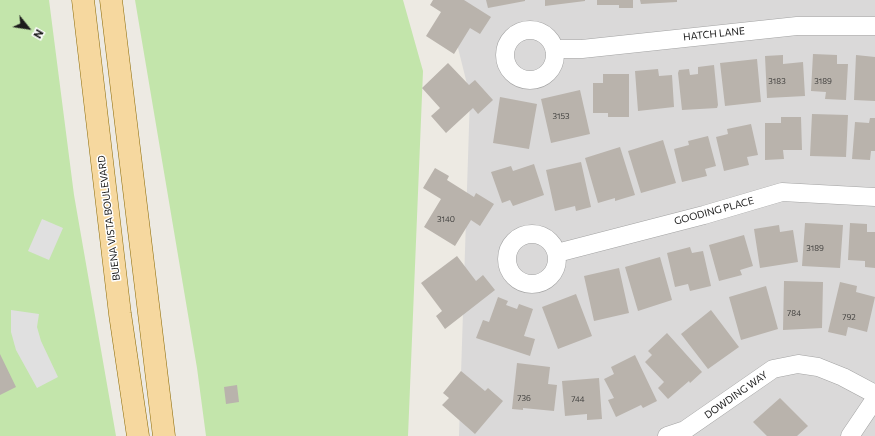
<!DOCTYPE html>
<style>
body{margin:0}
#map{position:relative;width:875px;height:436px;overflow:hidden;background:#edeae3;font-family:Commissioner,sans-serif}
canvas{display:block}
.north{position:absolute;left:8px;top:8px;width:40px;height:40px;-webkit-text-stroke:3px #fff;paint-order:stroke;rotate:120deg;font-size:11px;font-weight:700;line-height:16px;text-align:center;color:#1c1c1c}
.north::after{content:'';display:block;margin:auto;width:14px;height:18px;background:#1c1c1c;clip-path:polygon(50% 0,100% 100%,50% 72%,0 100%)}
</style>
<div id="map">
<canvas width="875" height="436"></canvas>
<div class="north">N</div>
</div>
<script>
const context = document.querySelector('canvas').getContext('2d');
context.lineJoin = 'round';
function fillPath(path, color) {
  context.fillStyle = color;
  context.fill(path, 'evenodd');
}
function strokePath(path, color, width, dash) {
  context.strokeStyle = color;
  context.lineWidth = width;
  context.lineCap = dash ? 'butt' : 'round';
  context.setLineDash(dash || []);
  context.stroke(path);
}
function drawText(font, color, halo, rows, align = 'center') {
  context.font = font + ' Commissioner,sans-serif';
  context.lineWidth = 3;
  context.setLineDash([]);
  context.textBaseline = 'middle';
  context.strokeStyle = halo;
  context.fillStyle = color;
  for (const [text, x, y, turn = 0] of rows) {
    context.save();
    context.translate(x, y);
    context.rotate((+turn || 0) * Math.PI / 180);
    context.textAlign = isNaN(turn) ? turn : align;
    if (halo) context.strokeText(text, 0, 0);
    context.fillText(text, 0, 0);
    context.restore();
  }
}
const residential = new Path2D(`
 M446,0H875V436H459L470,96Z`);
const grass = new Path2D(`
 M0,0H49L74,195L116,436H0Z
 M135,0H403L423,71L408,436H206L197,368Z`);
const parking = new Path2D(`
 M42,219L63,228L49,260L28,251Z
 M11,310L39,314L37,327L41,341L58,377L37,388L16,350L11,332Z`);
const building = new Path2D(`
 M433,0H464L491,17L480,34L470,28L454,54L426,36L441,12L430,5Z
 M486,0H525V1L488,8Z
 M545,0H585V1L545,6Z
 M597,0H633V8H619V5H597Z
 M640,0H677V2L641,4Z
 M813,54L837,55V64H848L846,100L825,99L826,92L811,91Z
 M783,55V64L803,62L805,96L767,98L765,56Z
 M856,55L875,57V101L854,100Z
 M757,59L761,102L725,106L720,63Z
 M448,63L469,85L475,80L493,100L478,114L473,108L446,133L431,116L440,108L422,88Z
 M714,65L718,105L717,108L682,110L678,73L679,70L689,69L690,75L698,74V67Z
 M658,69L659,76L672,75L674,107L638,111L635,71Z
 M603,74H629V117H608V113H593V83H603Z
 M580,90L590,134L551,143L541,99Z
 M500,97L537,104L529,149L493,143Z
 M812,114L848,115L846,157L810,156Z
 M781,117H801L802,150H783L784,159L765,160V123H781Z
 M870,118H875V151H871L870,160L852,159L855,122L869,123Z
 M751,124L758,155L747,157L749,165L724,171L716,137L728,134L727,129Z
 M708,136L716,166L705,169L707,176L682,182L674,149L689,145L688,141Z
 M663,140L676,183L641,193L628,151Z
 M620,147L635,195L615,201V198L598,203L585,158Z
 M581,162L591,207L576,211L575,206L555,211L546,170Z
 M534,164L544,195L513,206L510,200L502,203L491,172L511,166L513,171Z
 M435,168L449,176L447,180L474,197L476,193L494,204L480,226L471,220L455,246L424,227L441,199L423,188Z
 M805,223L843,225L840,268L802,266Z
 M850,223L867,224V232H875V268L865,267V261L848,260Z
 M779,225L780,232L793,230L798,262L760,268L754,229Z
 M744,235L753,266L740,270L742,275L719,281L709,245Z
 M690,247L692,253L703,251L711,286L690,291L688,284L675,287L667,253Z
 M457,256L476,281L483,275L495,290L445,329L436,316L442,311L421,283Z
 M660,257L672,300L638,311L625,267Z
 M619,268L629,313L594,321L584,276Z
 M784,281L823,282L822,328L783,330Z
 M840,282L857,286L856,292L875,297L867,332L848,327L846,336L828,332Z
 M766,286L778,329L741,340L729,297Z
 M576,294L592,336L558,349L542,307Z
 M498,297L508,301L506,305L517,309L519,304L533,309L524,336L535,339L530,356L476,338L483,320L489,322Z
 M711,310L739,347L708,369L681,334Z
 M667,333L702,372L690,383L689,381L668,399L658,388L664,382L645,362L652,355L648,351Z
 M0,354L16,387L0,395Z
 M635,355L657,401L643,408L641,405L616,417L608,400L614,398L604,379L614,374L611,367Z
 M517,363L550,367L548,384L557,385L554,411L523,408V410L512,409Z
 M461,371L485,391L488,388L503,401L475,434L442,405L449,398L443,393Z
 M599,378L602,419L587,420V414L565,416L562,381Z
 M237,385L239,402L226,404L224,387Z
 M780,398L808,426L797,436H767L753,422Z`);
const minor = new Path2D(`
 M505 55a25 25 0 1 1 50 0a25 25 0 1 1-50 0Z
 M554,49H582L797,26H875
 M507 259a25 25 0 1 1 50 0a25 25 0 1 1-50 0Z
 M557,253L704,215L782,192L875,197
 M667,436L685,430L773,369L798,364L818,367L843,377L875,394
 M850,436L875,399`);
const major = new Path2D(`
 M83,0L120,314L138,436
 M111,0L164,436`);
const numberNames = [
 ["3183",777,81],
 ["3189",823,81],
 ["3153",561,116],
 ["3140",446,219],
 ["3189",815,248],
 ["784",794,313],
 ["792",849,317],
 ["736",524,398],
 ["744",578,399]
];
const streetNames = [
 ["HATCH LANE",714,34,-6],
 ["GOODING PLACE",714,211,-15],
 ["BUENA VISTA BOULEVARD",109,218,-97],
 ["DOWDING WAY",736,395,-35]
];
fillPath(residential, '#dad9d9');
fillPath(grass, '#c3e5ab');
fillPath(parking, '#e0e0e0');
fillPath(building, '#b9b3ac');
strokePath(minor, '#a3a3a3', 19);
strokePath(major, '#8c6b08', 23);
strokePath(minor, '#fff', 18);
strokePath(major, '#f6d89f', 22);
drawText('8px', '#434240', null, numberNames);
drawText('10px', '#1c1c1c', '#fff', streetNames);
</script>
